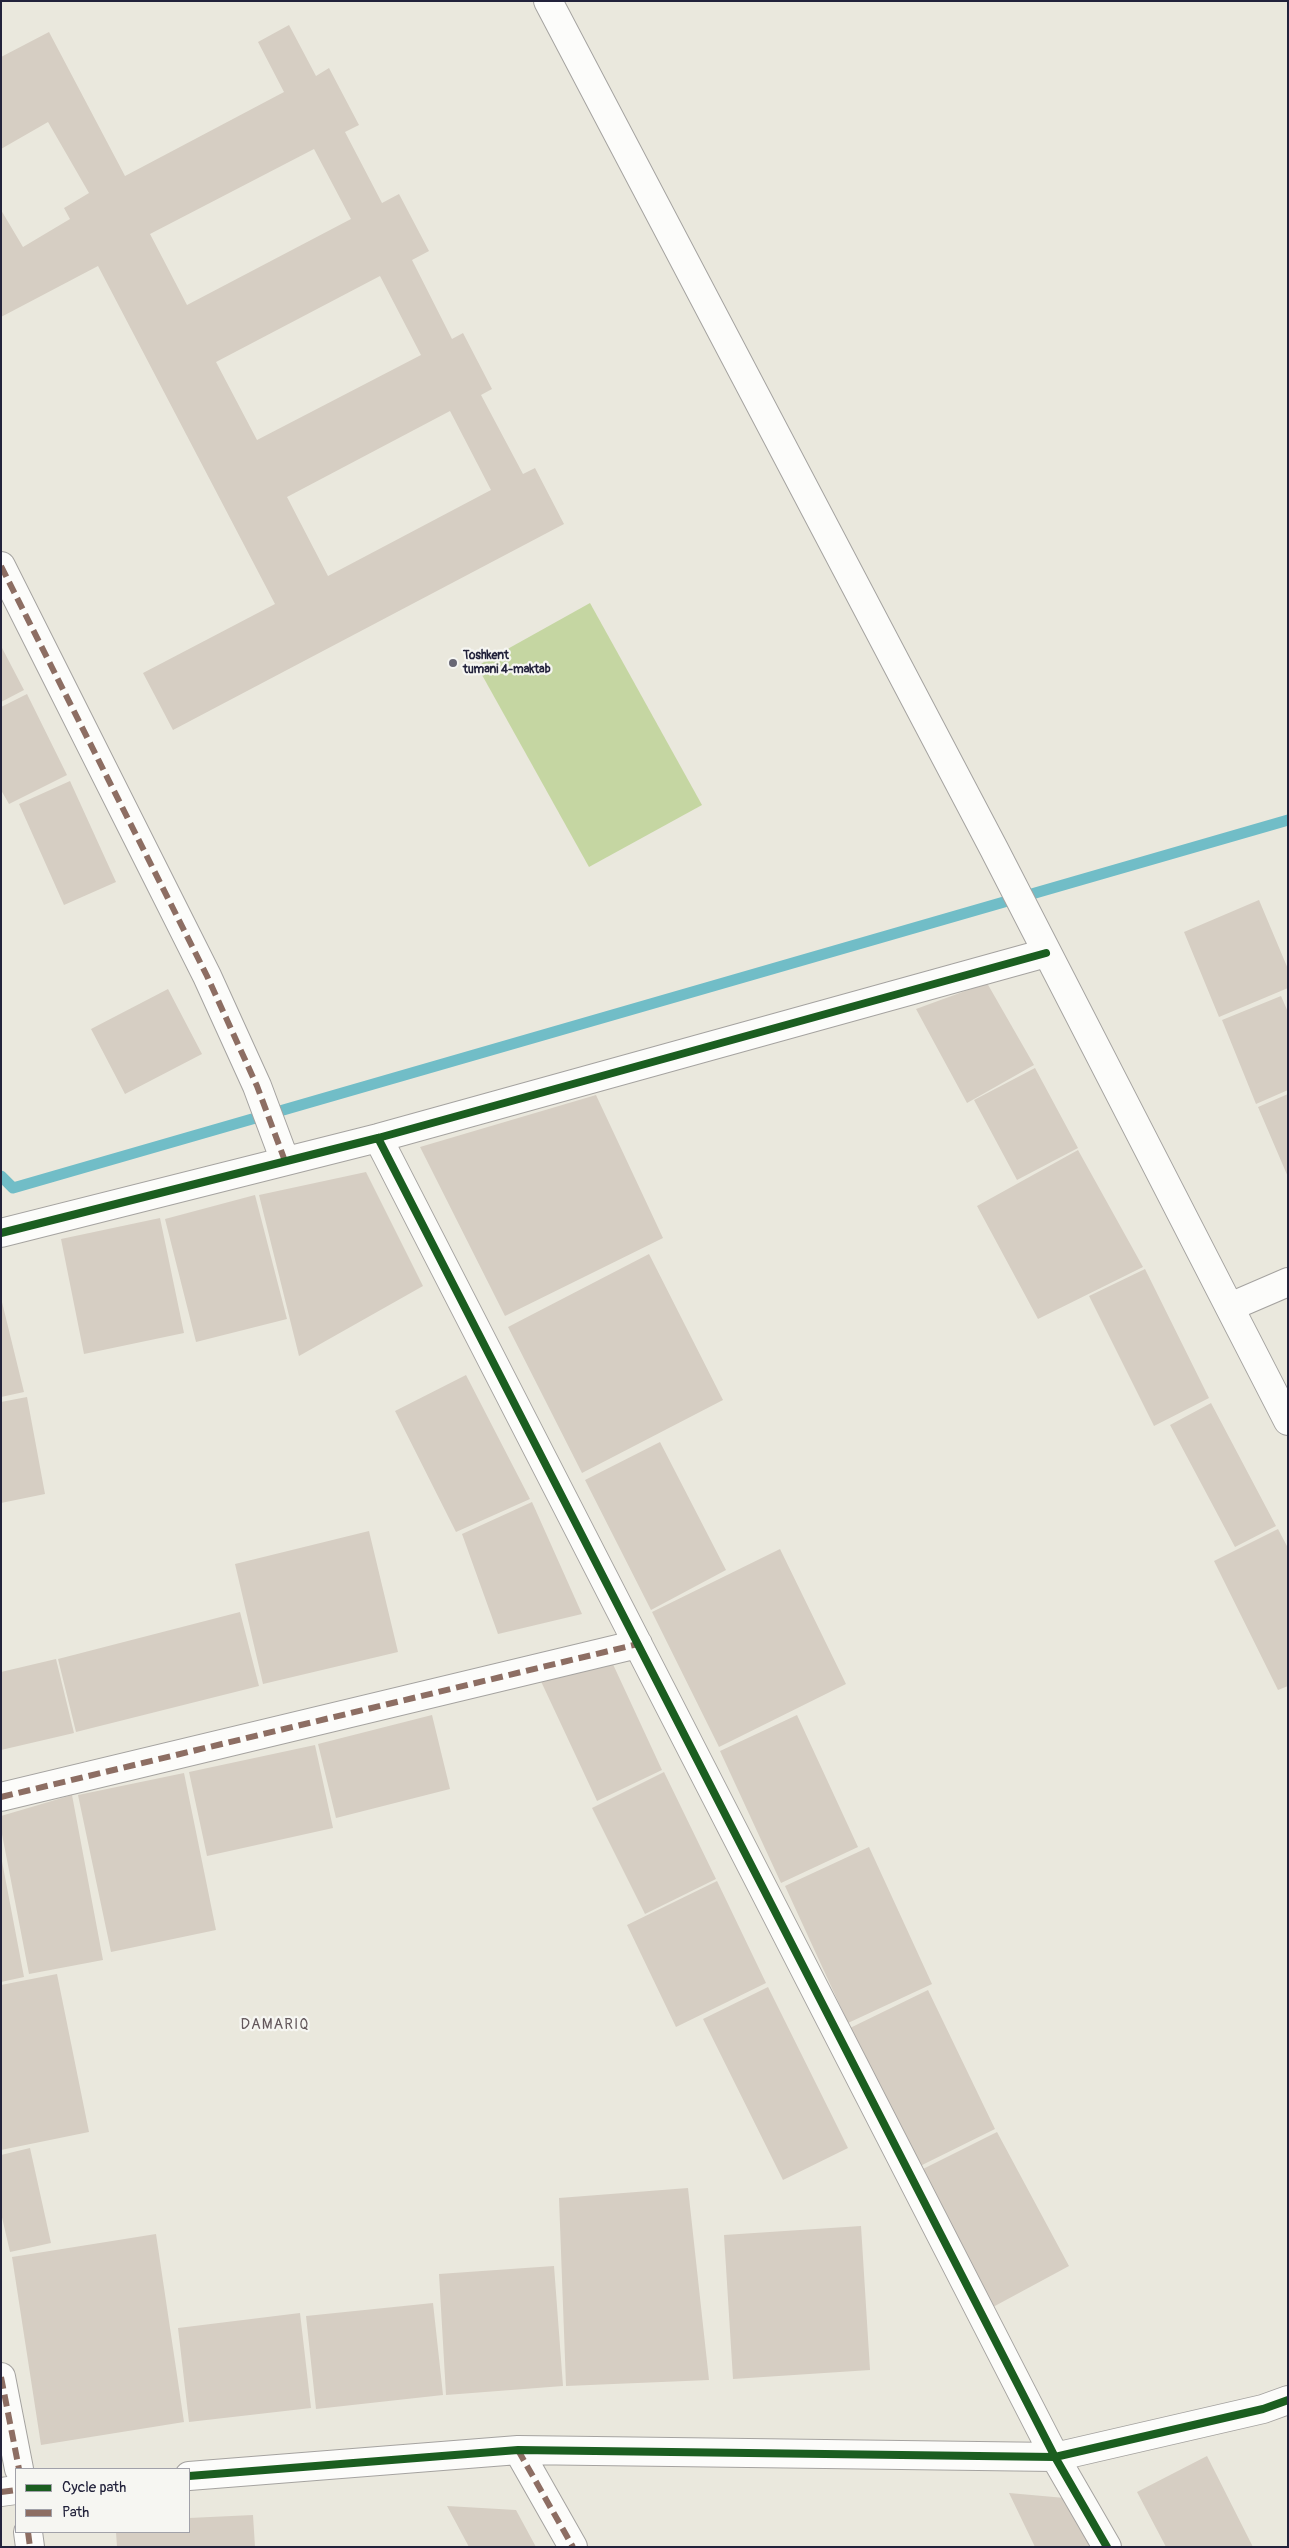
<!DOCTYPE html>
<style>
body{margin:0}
#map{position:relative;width:1289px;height:2548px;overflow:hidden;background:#eae8dd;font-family:Pangolin,sans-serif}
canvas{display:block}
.frame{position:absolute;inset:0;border:2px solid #22223b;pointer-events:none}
.legend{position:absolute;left:15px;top:2468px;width:175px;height:65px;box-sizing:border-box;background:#f6f6f2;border:1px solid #a1a1a9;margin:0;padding:6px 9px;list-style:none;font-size:15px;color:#22223b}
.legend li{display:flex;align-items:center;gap:10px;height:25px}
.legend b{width:25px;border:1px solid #a1a1a9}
</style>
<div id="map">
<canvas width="1289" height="2548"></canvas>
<div class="frame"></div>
<ul class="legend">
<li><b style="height:6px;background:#1b5e20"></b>Cycle path</li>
<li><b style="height:6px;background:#8d6e63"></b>Path</li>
</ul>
</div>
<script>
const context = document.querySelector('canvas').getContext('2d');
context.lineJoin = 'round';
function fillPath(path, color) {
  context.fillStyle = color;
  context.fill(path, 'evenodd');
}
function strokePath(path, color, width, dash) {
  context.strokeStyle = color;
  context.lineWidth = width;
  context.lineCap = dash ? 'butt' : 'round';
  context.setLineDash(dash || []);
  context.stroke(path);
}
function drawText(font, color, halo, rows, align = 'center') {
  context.font = font + ' Pangolin,sans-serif';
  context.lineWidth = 4.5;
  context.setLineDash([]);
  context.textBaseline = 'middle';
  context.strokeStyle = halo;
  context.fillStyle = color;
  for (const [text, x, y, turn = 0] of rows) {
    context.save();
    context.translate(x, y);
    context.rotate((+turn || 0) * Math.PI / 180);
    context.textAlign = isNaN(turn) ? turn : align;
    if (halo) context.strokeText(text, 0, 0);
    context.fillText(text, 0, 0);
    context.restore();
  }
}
const green = new Path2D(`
 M590,603L702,805L589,867L477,666Z`);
const stream = new Path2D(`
 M1,1176L13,1188L1288,820`);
const building = new Path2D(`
 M289,25L316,76L329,68L359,125L345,132L382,203L399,194L429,251L412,260L452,339L463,333L492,389L481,395L523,474L535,468L564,524L173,730L143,673L275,604L98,266L1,317V210L23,247L70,219L64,208L89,193L48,122L1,149V57L49,32L125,176L284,92L258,42ZM314,149L351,219L187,305L150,234ZM380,276L421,355L257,440L216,362ZM450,411L491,490L328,576L287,497Z
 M1,646L24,690L1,702Z
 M27,694L67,775L9,804L1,790V707Z
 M70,781L116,882L64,905L19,804Z
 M1259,900L1288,969V988L1219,1017L1184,932Z
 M987,983L1034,1065L967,1103L916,1009Z
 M168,989L202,1054L125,1094L91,1029Z
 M1281,996L1288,1012V1090L1256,1104L1222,1020Z
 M1035,1068L1078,1148L1017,1180L974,1100Z
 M1288,1094V1177L1258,1107Z
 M596,1095L663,1238L505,1316L420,1147Z
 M1078,1150L1143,1267L1038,1319L977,1206Z
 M366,1172L423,1286L299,1356L259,1195Z
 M255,1195L287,1319L196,1342L165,1219Z
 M160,1218L184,1333L84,1354L61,1239Z
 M649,1254L723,1400L582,1473L508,1327Z
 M1145,1269L1209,1398L1154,1426L1089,1296Z
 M1,1298L24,1392L1,1397Z
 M466,1375L530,1499L456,1532L395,1411Z
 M27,1397L45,1494L1,1503V1402Z
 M1211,1403L1276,1526L1235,1547L1170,1425Z
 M660,1442L726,1570L651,1610L585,1480Z
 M532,1502L582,1614L498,1634L462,1534Z
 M1278,1529L1288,1548V1686L1278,1690L1214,1561Z
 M369,1531L398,1652L263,1684L235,1564Z
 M780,1549L846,1684L719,1747L652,1612Z
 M240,1612L259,1686L76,1732L58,1659Z
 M56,1659L74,1733L1,1750V1672Z
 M611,1660L662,1770L597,1801L538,1675Z
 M432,1715L450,1789L336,1818L318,1744Z
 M797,1715L858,1847L781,1883L720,1751Z
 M315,1745L333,1828L207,1856L189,1772Z
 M664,1772L716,1879L645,1914L592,1808Z
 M184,1773L216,1930L111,1952L78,1795Z
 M72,1795L103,1960L29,1974L1,1829V1816Z
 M869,1847L932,1984L848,2023L785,1886Z
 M1,1856L24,1977L1,1982Z
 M717,1881L766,1983L676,2027L627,1925Z
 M57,1974L89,2132L1,2150V1985Z
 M768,1987L848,2148L783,2180L703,2019Z
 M928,1990L995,2129L916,2168L850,2028Z
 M997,2132L1069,2266L993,2307L919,2171Z
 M30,2148L51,2243L10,2252L1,2213V2155Z
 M688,2188L709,2380L566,2386L559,2198Z
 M861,2226L870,2370L733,2379L724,2235Z
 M156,2234L184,2422L41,2445L12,2257Z
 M554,2266L563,2386L446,2395L439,2274Z
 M433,2303L443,2395L316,2409L306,2316Z
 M300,2313L311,2408L189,2422L178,2328Z
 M1207,2456L1253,2547H1166L1137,2492Z
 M1009,2493L1065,2498L1090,2547H1035Z
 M447,2506L516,2510L536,2547H469Z
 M253,2515L255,2547H117L116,2532H189V2518Z`);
const street = new Path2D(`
 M1,566L207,976L257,1086L285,1161
 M378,1138L1055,2457L1107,2547
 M1,1233L378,1138L1046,953
 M1230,1307L1288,1282
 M1,1797L638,1644
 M1,2377L19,2469
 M518,2450L573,2547
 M189,2476L518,2450L1055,2457L1263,2409L1288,2400
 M1,2492L16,2490
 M28,2532L30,2547`);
const secondary = new Path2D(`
 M548,1L994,849L1288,1421`);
const quiet = new Path2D(`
 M1,566L207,976L257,1086L285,1161
 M1,1797L638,1644
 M1,2377L19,2469
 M518,2450L573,2547
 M1,2492L16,2490
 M28,2532L30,2547`);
const cycleway = new Path2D(`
 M378,1138L1055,2457L1107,2547
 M1,1233L378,1138L1046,953
 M189,2476L518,2450L1055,2457L1263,2409L1288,2400`);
const markers = [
 [453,663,5,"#686774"]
];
const poiNames = [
 ["Toshkent",463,656],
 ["tumani 4-maktab",463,670]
];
const quarterNames = [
 ["DAMARIQ",275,2025]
];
fillPath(green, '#c5d6a2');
strokePath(stream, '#71bdc7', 11);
fillPath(building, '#d6cec3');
strokePath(street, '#a5a3a0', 30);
strokePath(secondary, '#a5a3a0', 30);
strokePath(street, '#fcfcfa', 28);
strokePath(secondary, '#fcfcfa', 28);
strokePath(quiet, '#8d6e63', 6, [12, 6]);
strokePath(cycleway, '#1b5e20', 8);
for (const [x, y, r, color] of markers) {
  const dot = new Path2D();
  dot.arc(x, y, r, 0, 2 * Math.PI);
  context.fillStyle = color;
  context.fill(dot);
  strokePath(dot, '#f6f6f2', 2);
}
drawText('bold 12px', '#22223b', '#f6f6f2', poiNames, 'left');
context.letterSpacing = '1px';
drawText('15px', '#63575b', '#f6f6f2', quarterNames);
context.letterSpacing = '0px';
</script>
